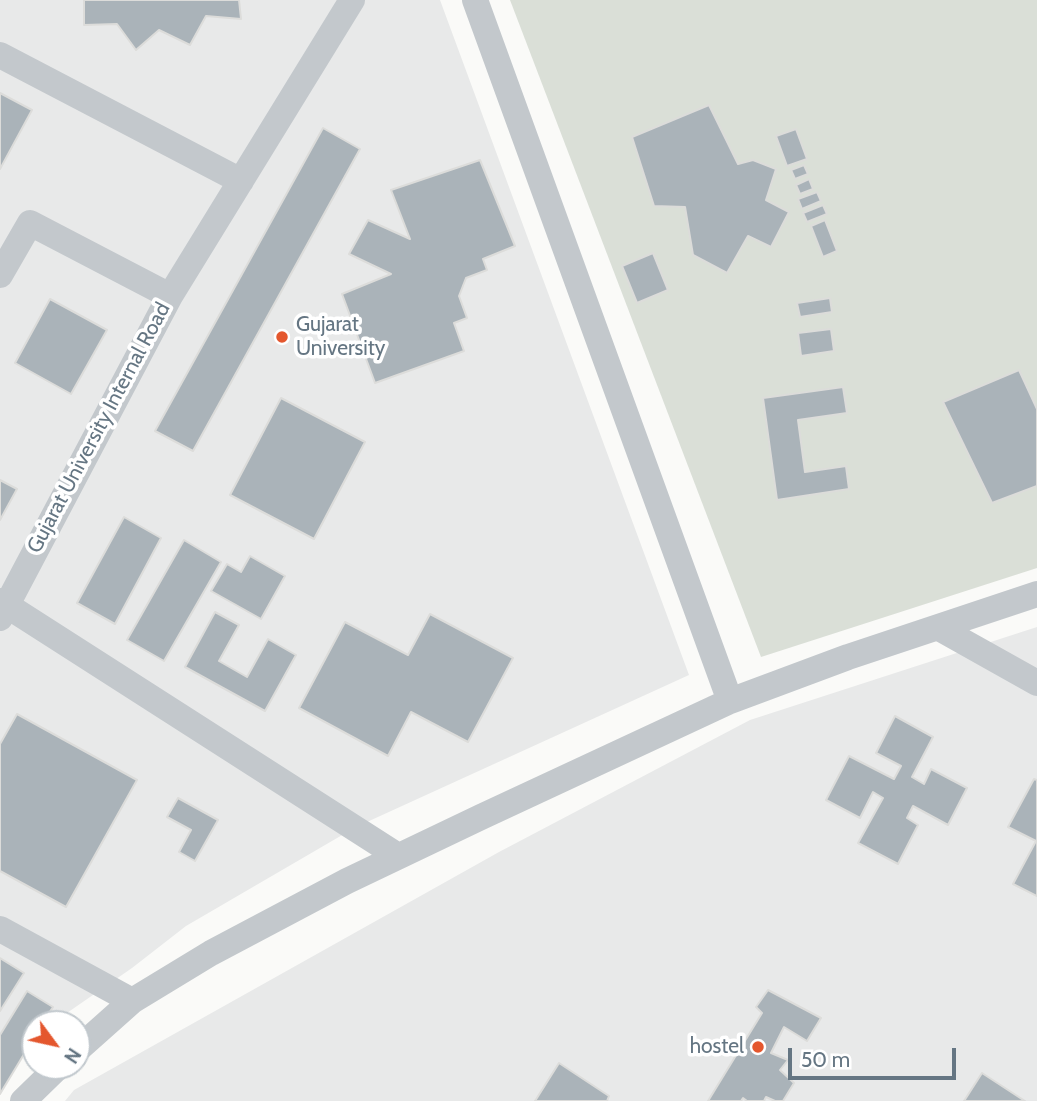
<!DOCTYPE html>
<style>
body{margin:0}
#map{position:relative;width:1037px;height:1101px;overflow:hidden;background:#fafaf8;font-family:Cabin,sans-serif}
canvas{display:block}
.north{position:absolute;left:21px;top:1010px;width:70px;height:70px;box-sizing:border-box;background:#fff;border:2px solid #c1c8cd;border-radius:50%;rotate:123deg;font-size:19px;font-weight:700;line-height:28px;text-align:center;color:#657683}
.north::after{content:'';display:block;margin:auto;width:24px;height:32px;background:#e4572e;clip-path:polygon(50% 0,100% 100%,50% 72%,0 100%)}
.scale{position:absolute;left:788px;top:1048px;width:168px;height:32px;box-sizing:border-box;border:4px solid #657683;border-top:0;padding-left:9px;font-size:21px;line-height:24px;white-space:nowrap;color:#657683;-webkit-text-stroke:5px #fff;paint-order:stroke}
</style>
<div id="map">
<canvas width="1037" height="1101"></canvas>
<div class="north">N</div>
<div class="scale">50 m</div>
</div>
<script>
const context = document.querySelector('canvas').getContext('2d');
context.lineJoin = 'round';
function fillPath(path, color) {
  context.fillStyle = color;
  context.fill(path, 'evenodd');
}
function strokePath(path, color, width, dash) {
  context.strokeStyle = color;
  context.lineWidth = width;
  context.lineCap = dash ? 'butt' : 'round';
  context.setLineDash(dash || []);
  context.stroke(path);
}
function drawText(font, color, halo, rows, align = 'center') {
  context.font = font + ' Cabin,sans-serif';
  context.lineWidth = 7;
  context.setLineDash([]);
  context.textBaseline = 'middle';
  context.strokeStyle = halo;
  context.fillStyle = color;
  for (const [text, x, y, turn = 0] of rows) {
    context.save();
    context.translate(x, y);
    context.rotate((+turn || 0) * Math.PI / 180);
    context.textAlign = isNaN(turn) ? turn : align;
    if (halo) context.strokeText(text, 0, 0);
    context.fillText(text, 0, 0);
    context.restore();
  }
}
const built = new Path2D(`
 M0,0H440L689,675L356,827L186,926L132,968L51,1024H35V1042L0,1081Z
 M1037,627V1101H65L74,1090L499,852L750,720Z`);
const green = new Path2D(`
 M510,0H1037V568L761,657Z`);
const building = new Path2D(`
 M84,0H239L241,19L206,16L190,45L159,30L136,50L117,24L84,25Z
 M0,93L32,110L0,169Z
 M709,105L738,164L753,160L776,169L766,200L789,212L771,247L748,236L727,273L693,255L685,207L654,206L632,137Z
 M323,128L360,149L193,451L155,431Z
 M796,129L807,159L787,166L776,136Z
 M480,160L515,246L483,259L487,270L466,278L459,296L467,318L454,323L464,351L375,383L342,294L391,274L349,254L368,220L410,239L391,190Z
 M804,165L808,174L795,179L791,170Z
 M809,179L813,189L800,194L796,185Z
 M817,192L821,201L802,209L798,199Z
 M823,205L827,214L807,222L803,213Z
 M825,220L837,251L823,257L811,226Z
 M653,253L668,290L637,303L622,266Z
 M830,298L832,312L800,317L797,303Z
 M50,299L107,330L71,394L15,363Z
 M831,329L834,351L801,356L798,333Z
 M1019,370L1037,409V486L992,503L943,402Z
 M843,387L847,413L798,420L805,472L846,466L849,489L777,500L763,398Z
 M281,398L365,442L314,539L230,495Z
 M0,480L17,489L0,520Z
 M124,517L161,538L115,624L77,603Z
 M184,540L221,562L164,661L127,640Z
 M250,556L285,576L261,619L211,591L227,564L241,572Z
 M215,612L239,625L219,661L247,677L268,639L296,655L265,711L185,667Z
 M430,614L513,658L468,742L411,712L388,756L299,708L345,622L408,655Z
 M17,714L137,780L66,907L0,871V744Z
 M895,716L933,737L912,777L924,784L931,769L967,788L948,825L913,806L907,818L918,825L898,864L858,843L883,798L873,792L860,818L826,800L849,756L894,779L901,766L876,753Z
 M1034,779L1037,780V896L1013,884L1036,841L1008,827Z
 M178,798L218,820L195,861L179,852L191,830L167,817Z
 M0,958L24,973L0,1011Z
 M768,990L821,1018L807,1041L784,1027L771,1053L788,1060L780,1070L794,1083L783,1101H775L766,1097L764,1101H747L743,1098L741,1101H708L762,1013L756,1007Z
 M27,991L53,1007L42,1024H35V1036L0,1094V1035Z
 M559,1063L609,1096L607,1101H535Z
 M982,1073L1025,1101H964Z`);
const minor = new Path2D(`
 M475,0L730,701
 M0,55L241,181
 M0,275L30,223L170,296
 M0,601L398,856
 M0,618L170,296L352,0
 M939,628L1037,683
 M0,929L132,1001
 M77,1050L132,1001L211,953L347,881L481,817L730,701L848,657L1037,594
 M23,1101L59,1066`);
const markers = [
 [282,337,7,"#e4572e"],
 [758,1047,7,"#e4572e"]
];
const poiNames = [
 ["Gujarat",296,325],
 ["University",296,349],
 ["hostel",744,1047,"right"]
];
const streetNames = [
 ["Gujarat University Internal Road",99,428,-62]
];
fillPath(built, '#e8e9e9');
fillPath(green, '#dadfd7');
fillPath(building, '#aab3b9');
strokePath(building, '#dcdcda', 2);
strokePath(minor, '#c3c8cc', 26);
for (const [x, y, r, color] of markers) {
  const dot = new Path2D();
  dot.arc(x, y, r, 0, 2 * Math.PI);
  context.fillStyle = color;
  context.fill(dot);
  strokePath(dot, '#fff', 2.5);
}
drawText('21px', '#657683', '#fff', poiNames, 'left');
drawText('21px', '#657683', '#fff', streetNames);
</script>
